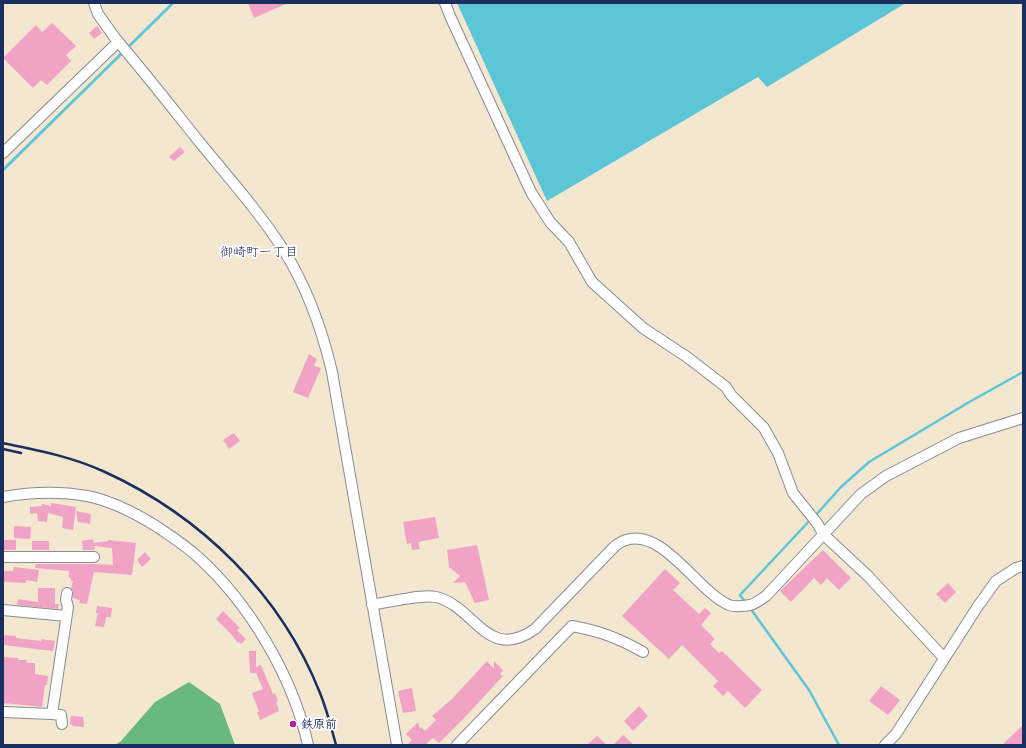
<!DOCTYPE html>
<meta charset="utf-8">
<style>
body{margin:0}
#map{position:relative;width:1026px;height:748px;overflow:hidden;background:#f4e7d0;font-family:Mali,sans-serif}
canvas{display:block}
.frame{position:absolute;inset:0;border:4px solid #1b2f5e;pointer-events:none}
</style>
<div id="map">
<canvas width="1026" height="748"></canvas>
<div class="frame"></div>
</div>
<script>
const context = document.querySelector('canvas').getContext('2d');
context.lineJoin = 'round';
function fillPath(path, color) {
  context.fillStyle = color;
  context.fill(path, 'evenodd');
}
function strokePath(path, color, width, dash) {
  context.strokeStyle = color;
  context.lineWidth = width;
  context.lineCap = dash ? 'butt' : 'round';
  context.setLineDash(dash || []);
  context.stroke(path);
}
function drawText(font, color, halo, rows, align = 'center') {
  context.font = font + ' Mali,"Klee One",sans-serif';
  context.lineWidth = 3.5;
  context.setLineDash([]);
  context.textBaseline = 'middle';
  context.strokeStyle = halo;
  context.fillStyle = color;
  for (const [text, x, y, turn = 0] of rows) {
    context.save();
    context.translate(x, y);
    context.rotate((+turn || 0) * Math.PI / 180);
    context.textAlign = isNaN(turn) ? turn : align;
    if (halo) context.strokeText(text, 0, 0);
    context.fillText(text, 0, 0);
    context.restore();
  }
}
const forest = new Path2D(`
 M189,682L220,704L235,745H115L121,741L155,702Z`);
const water = new Path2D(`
 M171,3H175L3,172V168Z
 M457,3H906L767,87L758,77L547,201Z`);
const stream = new Path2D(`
 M815,516L841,487L869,462L971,401L1023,372
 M746,603L740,595L811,519
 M750,608L809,690L839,745`);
const building = new Path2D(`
 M248,3H288L254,18Z
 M52,23L76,46L66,55L71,61L47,85L41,80L33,88L3,58L36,25L42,32Z
 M97,26L102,33L94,39L89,33Z
 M180,147L185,152L174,161L169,157Z
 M309,354L317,359L314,366L321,368L308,398L293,392Z
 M234,433L240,441L229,449L223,440Z
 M51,503L76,507L73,530L62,528L63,517L48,513L47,522L38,521L37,513L30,514V507L42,506V504L51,506Z
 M76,511L91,514L90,524L78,522Z
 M435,517L439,538L418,542L420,549L412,550L411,543L407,544L403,522Z
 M14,526L31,527L30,539L14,538Z
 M93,539L94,543L108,541V540L136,543L132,575L94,572L87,604L79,603L80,600L73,598V591L71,588L73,581H71V578H69V571L35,568L36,564H92L113,565L112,548L94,546L95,549L93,550H83L82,541Z
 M4,540H16V550H3Z
 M32,541H49V550H32Z
 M477,545L489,600L475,603L465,582L453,583L460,576L449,567L447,550Z
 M823,550L851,578L839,590L827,578L821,585L814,578L791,602L780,591Z
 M145,552L151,559L142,567L137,560Z
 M14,567L39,570L37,582L26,580V583L3,582L4,571H13Z
 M665,569L680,583L673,590L699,614L705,608L711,613L701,625L715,639L710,644L719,653L722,651L762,690L745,708L728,691L723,696L713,686L718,681L682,645L669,659L622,616Z
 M948,583L956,592L945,603L936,594Z
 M38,588H55V604H59L58,609L17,605L18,599L38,602Z
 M97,606L112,608L111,617H106L104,627L95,626L98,613H96Z
 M223,611L240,628L237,630L246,639L241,644L239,642L238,643L230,633L216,619Z
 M3,635L16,636V638L41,641V639L55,641L53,651L3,645Z
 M249,651H256V667L261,665L273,694L275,693L278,701L276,702L279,711L260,720L257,712H259L252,693L263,689L256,673H250Z
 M3,657L18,658V660H27L26,663H35V674L48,676L47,685H45L42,707L3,703Z
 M487,661L494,669V661L503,670L500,674L503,676L465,717L439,743L433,738L425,745H407L412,740L406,734L418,722L420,729L421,727L425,731L436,720L432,716L452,699Z
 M881,686L900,700L888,715L869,701Z
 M412,688L416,711L403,713L398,691Z
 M639,706L648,716L633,731L624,721Z
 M71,716L83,717L84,727L72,726L73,725L70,724Z
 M1023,725V745H1002Z
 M623,735L634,745H613Z
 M597,736L607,745H587Z`);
const minor = new Path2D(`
 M94,3L98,14L115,38C145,73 173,109 201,144C229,178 259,212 283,249C307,287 322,329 332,372L397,745
 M445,3L450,16L531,192L550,222L569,242L592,282L643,328L687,357L726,387L731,395L764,428L778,453L793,493L817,523L824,535L868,576L944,658
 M3,153L118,42
 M3,497C31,492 59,491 87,496C113,501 137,514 159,528C172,537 186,546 198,557C250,604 293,677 308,745
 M3,557H94
 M372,605C388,602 422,594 436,597C475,606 487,663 535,629L615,546C618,544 622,541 626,540C663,528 697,591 729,605C733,607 745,606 750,605C755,604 761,599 766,596L861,494L886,476L959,438L1023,418
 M3,610L66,616
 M3,712L52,714L68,607L66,600L67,593
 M52,714L61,715L62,724
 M457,745L572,626C600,631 618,638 643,652
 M885,745L896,734L978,606L996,581L1016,568L1023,566`);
const rail = new Path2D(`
 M3,443C37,450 73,457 105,472C201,516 281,594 320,693C327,710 331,727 336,745
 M3,449L21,453`);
const markers = [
 [293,724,4,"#b5179e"]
];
const poiNames = [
 ["鉄原前",301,724]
];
const neighbourhoodNames = [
 ["御崎町一丁目",259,252]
];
fillPath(forest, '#69b781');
fillPath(water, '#5cc6d6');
strokePath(stream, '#5cc6d6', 2.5);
fillPath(building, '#f0a3c5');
strokePath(minor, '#888b97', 12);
strokePath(minor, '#fff', 10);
strokePath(rail, '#1b2f5e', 2.5);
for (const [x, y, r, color] of markers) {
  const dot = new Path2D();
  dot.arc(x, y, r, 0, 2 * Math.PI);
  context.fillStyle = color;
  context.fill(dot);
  strokePath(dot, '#fff', 1.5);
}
drawText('bold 12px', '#1b2f5e', '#fff', poiNames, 'left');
drawText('13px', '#1b2f5e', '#fff', neighbourhoodNames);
</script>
